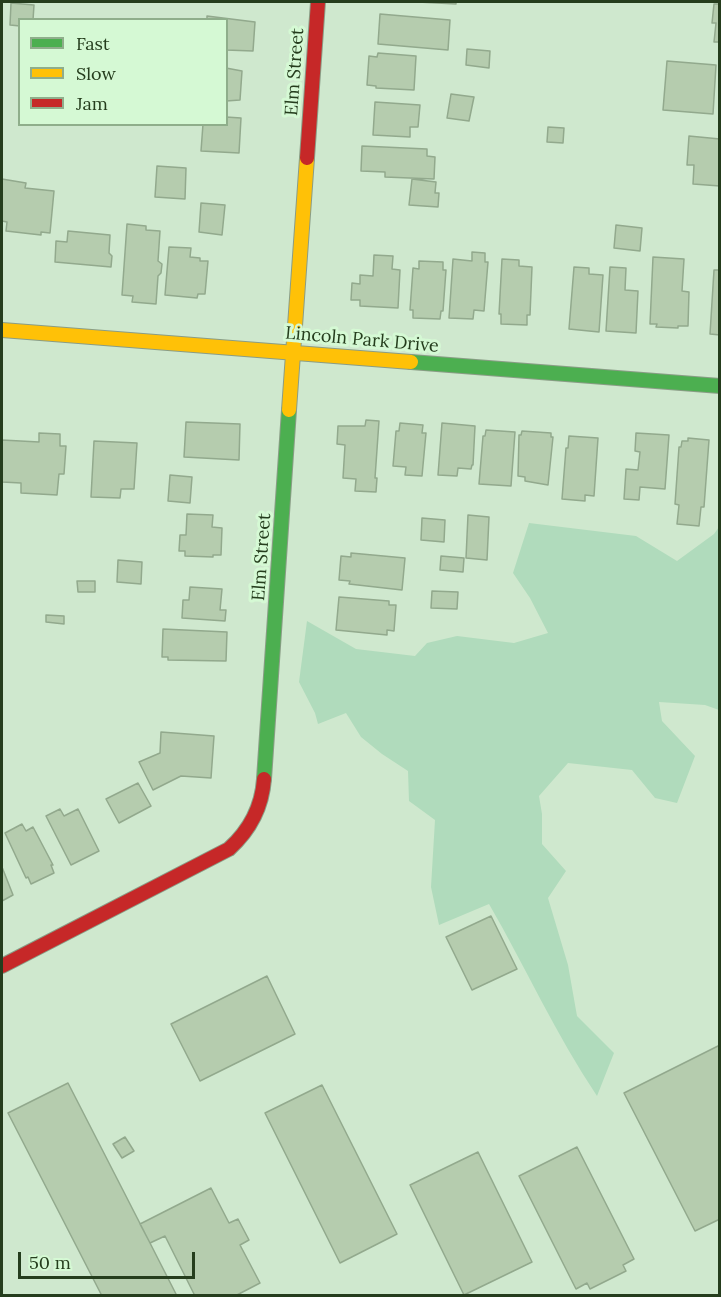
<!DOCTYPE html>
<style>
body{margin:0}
#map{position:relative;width:721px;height:1297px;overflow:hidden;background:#cfe8ce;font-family:Lora,serif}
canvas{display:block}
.frame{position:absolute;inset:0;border:3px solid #253d1d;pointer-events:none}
.legend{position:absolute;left:18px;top:18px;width:210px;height:108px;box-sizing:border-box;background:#d5f9d4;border:2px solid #8fae8b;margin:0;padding:8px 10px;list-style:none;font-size:18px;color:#253d1d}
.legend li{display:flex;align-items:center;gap:12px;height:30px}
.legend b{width:30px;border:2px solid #8fae8b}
.scale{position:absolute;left:18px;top:1252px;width:177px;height:27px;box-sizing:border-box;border:3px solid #253d1d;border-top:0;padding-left:8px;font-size:18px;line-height:21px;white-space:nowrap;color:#253d1d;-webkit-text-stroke:4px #d5f9d4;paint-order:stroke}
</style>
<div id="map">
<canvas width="721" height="1297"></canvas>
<div class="frame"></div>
<ul class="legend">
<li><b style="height:8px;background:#4caf50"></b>Fast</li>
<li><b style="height:8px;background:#ffc107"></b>Slow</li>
<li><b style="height:8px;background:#c62828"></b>Jam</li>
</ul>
<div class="scale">50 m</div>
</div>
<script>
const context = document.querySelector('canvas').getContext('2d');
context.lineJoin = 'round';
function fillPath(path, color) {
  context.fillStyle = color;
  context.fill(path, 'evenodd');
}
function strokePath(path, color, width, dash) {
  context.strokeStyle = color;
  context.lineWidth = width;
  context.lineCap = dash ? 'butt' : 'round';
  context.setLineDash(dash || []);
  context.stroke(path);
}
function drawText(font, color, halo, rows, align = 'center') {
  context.font = font + ' Lora,serif';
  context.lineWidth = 6;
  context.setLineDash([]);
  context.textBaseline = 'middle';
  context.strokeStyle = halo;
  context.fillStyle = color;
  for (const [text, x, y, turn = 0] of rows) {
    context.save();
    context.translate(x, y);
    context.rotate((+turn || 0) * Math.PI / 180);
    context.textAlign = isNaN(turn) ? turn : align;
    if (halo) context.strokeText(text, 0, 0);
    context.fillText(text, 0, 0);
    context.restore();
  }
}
const green = new Path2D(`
 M529,523L636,536L677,561L714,534L719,527V710L705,705L659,702L662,721L695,756L677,803L655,798L632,770L568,763L539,796L542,814V844L566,871L548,898L568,965L577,1016L614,1053L597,1096C556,1035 526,968 489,904L439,925L431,887L435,820L409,801L408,771L382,754L361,737L346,713L318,724L315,713L299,682L307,621L356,649L415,656L427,643L457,636L514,643L548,633L530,598L513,573Z`);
const building = new Path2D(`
 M418,2H456V4Z
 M11,3L34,5L33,20H20V26L10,25Z
 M714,4H720V42H714L716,23H712Z
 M380,14L450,20L448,50L378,44Z
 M207,16L255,22L253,51L226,50V20H200L207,19Z
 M467,49L490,51L489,68L466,65Z
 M378,53L416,56L414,90L376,88V86L367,85L369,56L377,57Z
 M667,61L716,65L713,114L663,110Z
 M226,68L242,71L240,100L226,101Z
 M451,94L474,97L469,121L447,118Z
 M375,102L420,105L418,127H410V137L373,135Z
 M226,117L241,118L239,153L201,151L203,124H226Z
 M548,127L564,128L563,143L547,142Z
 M689,136L720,139V186L693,184L694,165H687Z
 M362,146L427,149V156L435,157L434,179L385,177V172L361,171Z
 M157,166L186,168L185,199L155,197Z
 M2,179L26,183L25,188L54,191L50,233L41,232V235L6,231L7,222L2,221Z
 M412,179L436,182L435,193H439L438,207L409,205Z
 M201,203L225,205L222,235L199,232Z
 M127,224L146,226V230L160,231L158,261L162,264L161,273L158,276L156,304L132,302L133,296L122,295Z
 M616,225L642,228L640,251L614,248Z
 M68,231L110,235L109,253L112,256L111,267L55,262L56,241L67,242Z
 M169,247L191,248L190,257L200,258V261H208L205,294H198L197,298L165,295Z
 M472,252L485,253V262H488L484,311L474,310L473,319L449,318L453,259L472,261Z
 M374,255L393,256L392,269L400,270L398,308L360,306V300H351L352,283L360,284V275L373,276Z
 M653,257L684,259L682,291L689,292L688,326H678V328L656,327L657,324H650Z
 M502,259L519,260V266L532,267L530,315H527V325L501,324V314H499Z
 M419,261L443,262V270H446L443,311H441L440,319L413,318V310H410L413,268L419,269Z
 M574,267L589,268V274L603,275L599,332L569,329Z
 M610,267L626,268L625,290L638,291L636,333L606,331Z
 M714,270H720V335L710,334Z
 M366,420L379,421L375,478H377L376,492L355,491L356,479L343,478L345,445L337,444L338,426H365Z
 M186,422L240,424L239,460L184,457Z
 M400,423L423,425L422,433H426L422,476L405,475L406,467L393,466L396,431H399Z
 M442,423L475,426L473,465H472L471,469L458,468L457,476L438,475Z
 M486,430L515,432L511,486L479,484L483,436H485Z
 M522,431L551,433V437H553L548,485L525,481V477L518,476L519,435H521Z
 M39,433L60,434V446H66L64,474H59L57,495L21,493V483L2,482V440L39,442Z
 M636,433L669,435L665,489L640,487L639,500L624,499L626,469L638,470L640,452L635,451Z
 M569,436L598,438L594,496L585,495V501L562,499L566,448H568Z
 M688,438L709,440L704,507H701L699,526L677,524L679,505L675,504L679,447H681L682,441H688Z
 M94,441L137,443L134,489H121L120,498L91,497Z
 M170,475L192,477L190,503L168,501Z
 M187,514L213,515L212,527L222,528L221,555H213V557L185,556V551H179L180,535H186Z
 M468,515L489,517L487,560L466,558Z
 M422,518L445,520L444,542L421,540Z
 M351,553L405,558L402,590L349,584L350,581L339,580L341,556L351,557Z
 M441,556L464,558L463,572L440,570Z
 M118,560L142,562L141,584L117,582Z
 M77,581H95V592H78Z
 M190,587L222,589L220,610H226L225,621L182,618L183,600H189Z
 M432,591L458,592L457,609L431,608Z
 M339,597L389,601V605H396L394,631L387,630V635L336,630Z
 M46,615L64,616V624L46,622Z
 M163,629L227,632L226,661L168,660V657H162Z
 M161,732L214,736L211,778L181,776L153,790L139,762L160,753Z
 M138,783L151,806L119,823L106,799Z
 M60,809L64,816L78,809L99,851L71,865L46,816Z
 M22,824L26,831L33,827L53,865H51L54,873L31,884L28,877L26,878L5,833Z
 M2,867L13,895L2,901Z
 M491,916L517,969L472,990L446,937Z
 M267,976L295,1034L200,1081L171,1024Z
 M720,1045V1219L695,1231L624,1093Z
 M68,1083L150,1243L177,1296H102L8,1113Z
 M322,1085L397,1234L340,1263L265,1113Z
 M125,1137L134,1151L122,1158L113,1144Z
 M577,1147L634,1259L623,1265L626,1271L590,1289L587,1283L576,1289L519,1176Z
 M478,1152L532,1262L464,1295L410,1185Z
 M211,1188L229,1223L238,1219L249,1240L240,1245L260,1283L235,1296H195L165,1236L150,1243L140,1224Z`);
const fast = new Path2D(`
 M411,362L720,386
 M264,779L289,410`);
const slow = new Path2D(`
 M2,330L411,362
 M289,410L307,158`);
const jam = new Path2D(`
 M307,158L318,2
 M2,966L229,849C250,830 262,807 264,779`);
const streetNames = [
 ["Elm Street",295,72,-86],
 ["Lincoln Park Drive",362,340,5],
 ["Elm Street",262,557,-86]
];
fillPath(green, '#b0dbbc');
fillPath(building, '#b5ccae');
strokePath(building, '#92a98d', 1.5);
strokePath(fast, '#8a9d86', 16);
strokePath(slow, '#8a9d86', 16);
strokePath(jam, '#8a9d86', 16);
strokePath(fast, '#4caf50', 14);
strokePath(slow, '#ffc107', 14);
strokePath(jam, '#c62828', 14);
drawText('18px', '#253d1d', '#d5f9d4', streetNames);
</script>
